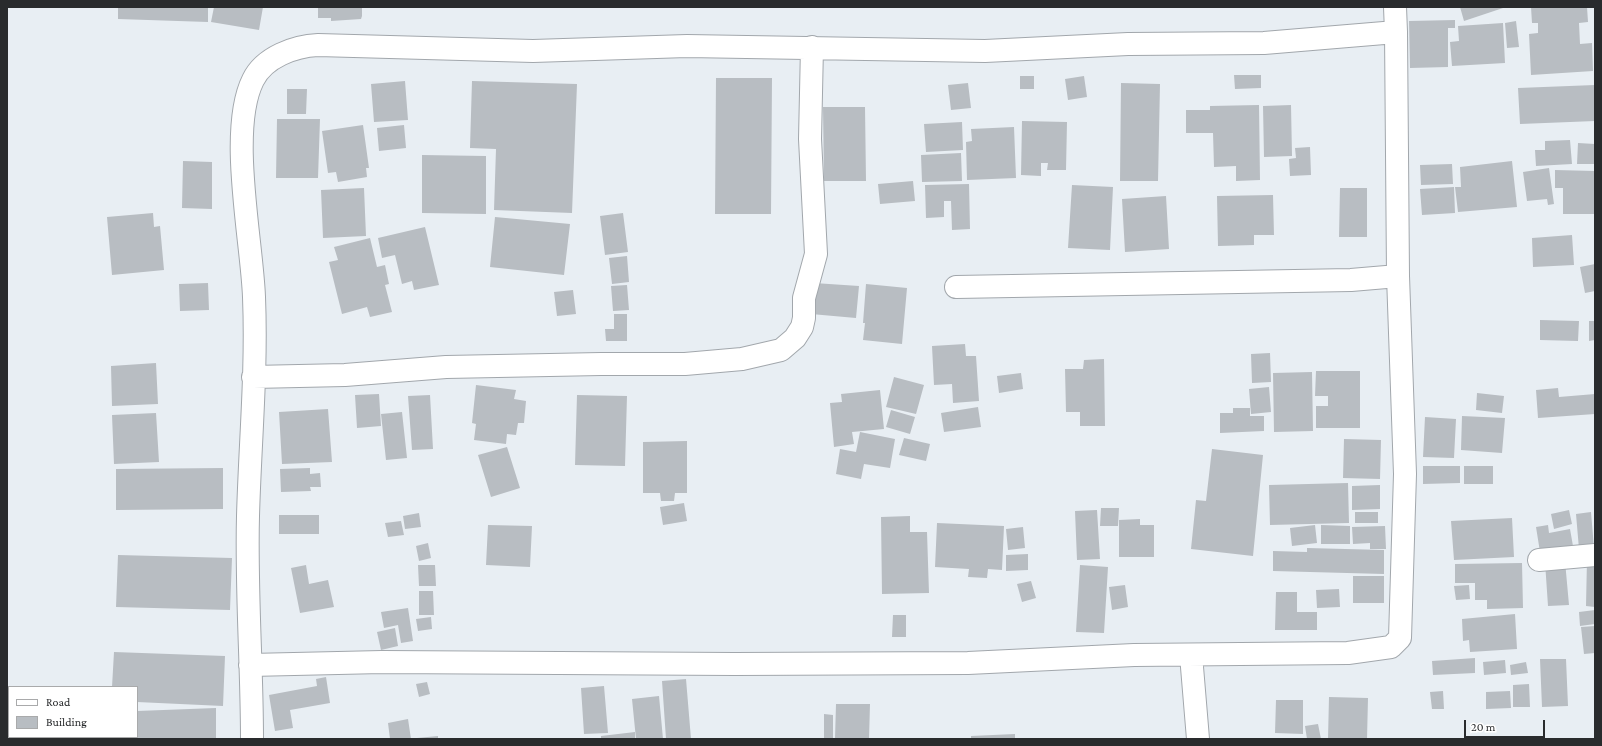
<!DOCTYPE html>
<style>
body{margin:0}
#map{position:relative;width:1602px;height:746px;overflow:hidden;background:#e8eef3;font-family:"Crimson Pro",serif}
canvas{display:block}
.frame{position:absolute;inset:0;border:8px solid #292b2d;pointer-events:none}
.legend{position:absolute;left:8px;top:686px;width:130px;height:52px;box-sizing:border-box;background:#fff;border:1px solid #a9aaab;margin:0;padding:5px 7px;list-style:none;font-size:12px;color:#292b2d}
.legend li{display:flex;align-items:center;gap:8px;height:20px}
.legend b{width:20px;border:1px solid #a9aaab}
.scale{position:absolute;left:1464px;top:720px;width:81px;height:18px;box-sizing:border-box;border:2px solid #292b2d;border-top:0;padding-left:5px;font-size:12px;line-height:14px;white-space:nowrap;color:#292b2d;-webkit-text-stroke:3px #fff;paint-order:stroke}
</style>
<div id="map">
<canvas width="1602" height="746"></canvas>
<div class="frame"></div>
<ul class="legend">
<li><b style="height:5px;background:#fff"></b>Road</li>
<li><b style="height:11px;background:#b8bdc2"></b>Building</li>
</ul>
<div class="scale">20 m</div>
</div>
<script>
const context = document.querySelector('canvas').getContext('2d');
context.lineJoin = 'round';
function fillPath(path, color) {
  context.fillStyle = color;
  context.fill(path, 'evenodd');
}
function strokePath(path, color, width, dash) {
  context.strokeStyle = color;
  context.lineWidth = width;
  context.lineCap = dash ? 'butt' : 'round';
  context.setLineDash(dash || []);
  context.stroke(path);
}
const building = new Path2D(`
 M118,7H208V22L118,19Z
 M214,7H263L259,30L211,22Z
 M318,7H362V16L361,19L331,21V18H318Z
 M1460,7H1506L1464,21Z
 M1531,7H1587L1588,22L1579,23L1580,44L1592,43L1593,71L1531,75L1529,34L1538,33V23H1532Z
 M1455,20V28H1448V67L1410,68L1409,21Z
 M1516,21L1519,47L1507,48L1505,23Z
 M1503,23L1505,63L1452,66L1450,42L1459,41L1458,26Z
 M1234,75H1261V88L1235,89Z
 M1020,76H1034V89H1020Z
 M1084,76L1087,97L1068,100L1065,79Z
 M716,78H772L771,214H715Z
 M405,81L408,120L374,122L371,84Z
 M472,81L577,84L572,213L494,210L496,149L470,148Z
 M968,83L971,108L951,110L948,85Z
 M1121,83L1160,84L1158,181H1120Z
 M1595,85V121L1520,124L1518,88Z
 M287,89H307L306,114H287Z
 M1259,105L1260,180L1236,181V166L1214,167L1213,133H1186V110H1210V106Z
 M1291,105L1292,156L1264,157L1263,106Z
 M823,107H865L866,181H824Z
 M277,119H320L318,178H276Z
 M1022,121L1067,122L1066,170H1047L1048,163H1041V176L1021,175Z
 M962,122L963,150L926,152L924,124Z
 M363,125L369,168H366L367,177L338,182L336,172L328,173L322,131Z
 M404,125L406,148L379,151L377,128Z
 M1014,127L1016,178L967,180L966,142L972,141L971,129Z
 M1570,140L1572,164L1536,166L1535,150H1545V141Z
 M1578,143L1595,144V164H1577Z
 M1310,147L1311,175L1290,176L1289,159L1296,158L1295,148Z
 M961,153L962,181L922,182L921,155Z
 M422,155L486,156V214L422,213Z
 M183,161L212,162V209L182,208Z
 M1512,161L1517,207L1458,212L1455,187H1461L1460,167Z
 M1452,164L1453,184L1421,185L1420,165Z
 M1549,168L1554,204L1548,205L1547,199L1527,201L1523,172Z
 M1555,170L1595,171V214H1563V188H1555Z
 M913,181L915,201L880,204L878,184Z
 M969,184L970,229L952,230L951,201H944V217L926,218L925,185Z
 M1072,185L1113,187L1110,250L1068,248Z
 M1454,187L1455,213L1422,215L1420,189Z
 M364,188L366,236L323,238L321,190Z
 M1340,188H1367V237H1339Z
 M1273,195L1274,235H1254V245L1218,246L1217,196Z
 M1166,196L1169,249L1125,252L1122,199Z
 M153,213L154,227L160,226L164,270L112,275L107,217Z
 M623,213L628,252L605,255L600,216Z
 M495,217L570,224L564,275L490,267Z
 M425,227L439,285L414,290L412,281L402,284L395,255L382,258L378,238Z
 M1572,235L1574,265L1533,267L1532,238Z
 M370,238L377,267L385,265L389,284L385,285L392,312L370,317L367,307L342,314L329,262L338,260L334,247Z
 M627,256L629,282L612,284L609,258Z
 M1595,264V291L1585,293L1580,267Z
 M208,283L209,310L180,311L179,284Z
 M814,283L859,286L856,318L811,314Z
 M866,284L907,288L902,344L863,340L865,323H863Z
 M627,285L629,310L613,311L611,286Z
 M573,290L576,314L557,316L554,292Z
 M614,314H627V341H606L605,329H614Z
 M1540,320L1579,321L1578,341L1540,340Z
 M1589,321H1595V340L1589,341Z
 M965,344L966,356H976L979,401L953,403L952,384L934,385L932,346Z
 M1270,353L1271,382L1252,383L1251,354Z
 M1104,359L1105,426H1080V412H1066L1065,369H1083L1084,360Z
 M156,363L158,404L112,406L111,366Z
 M1316,371H1360V428H1316V406H1328V396H1315Z
 M1312,372L1313,431L1274,432L1273,373Z
 M1021,373L1023,389L999,393L997,376Z
 M894,377L924,385L916,414L886,407Z
 M476,385L516,390L514,399L526,401L524,423H518L516,435L507,434L506,444L474,440L476,424L472,423Z
 M1269,387L1271,412L1251,414L1249,389Z
 M1558,388L1559,397L1595,394V414L1538,418L1536,390Z
 M880,390L884,429L852,432L854,444L834,447L830,403L842,402L841,394Z
 M1477,393L1504,396L1502,413L1476,410Z
 M379,394L381,426L357,428L355,395Z
 M430,395L433,449L412,450L408,396Z
 M577,395L627,396L625,466L575,465Z
 M978,407L981,427L944,432L941,413Z
 M1233,408H1250V416H1264V431L1220,433V413H1233Z
 M328,409L332,462L282,464L279,412Z
 M891,410L915,417L910,434L886,427Z
 M402,412L407,458L386,460L381,414Z
 M156,413L159,462L114,464L112,415Z
 M1462,416L1505,418L1502,453L1461,450Z
 M1425,417L1456,419L1454,458L1423,457Z
 M860,432L895,439L890,468L864,464L861,479L836,474L840,449L856,452Z
 M904,438L930,444L926,461L899,455Z
 M1344,439L1381,440L1380,479L1343,478Z
 M687,441V493H675L674,501H661L660,493H643V442Z
 M507,447L520,488L491,497L478,455Z
 M1212,449L1263,455L1253,556L1191,549L1196,500L1206,501Z
 M1423,466H1460V483L1423,484Z
 M1464,466H1493V484H1464Z
 M223,468V509L116,510V469Z
 M310,468V474L320,473L321,487H310L311,491L281,492L280,469Z
 M1348,483L1349,523L1270,525L1269,485Z
 M1380,485V509L1352,510V486Z
 M684,503L687,521L663,525L660,507Z
 M1101,508H1119L1118,526H1100Z
 M1097,510L1100,559L1077,560L1075,511Z
 M1569,510L1572,524L1554,529L1551,514Z
 M1355,512H1378V523H1355Z
 M1591,512L1594,548L1579,549L1576,514Z
 M419,513L421,527L405,529L403,516Z
 M279,515H319V534H279Z
 M910,516V532H927L929,593L882,594L881,517Z
 M1512,518L1514,557L1454,560L1451,521Z
 M1140,519V525H1154V557H1119V520Z
 M401,521L404,535L388,537L385,523Z
 M937,523L1004,526L1002,570L988,569L987,578L968,577L969,569L935,567Z
 M488,525L532,526L530,567L486,565Z
 M1315,525L1317,543L1292,546L1290,528Z
 M1321,525L1350,526V544H1321Z
 M1548,525L1549,533L1570,529L1573,546L1540,552L1536,527Z
 M1385,526L1386,549H1370V543L1353,544L1352,527Z
 M1023,527L1025,548L1008,550L1006,529Z
 M428,543L431,558L419,561L416,546Z
 M1307,548L1384,550V574L1273,571V551L1307,552Z
 M1028,554V570L1006,571V555Z
 M118,555L232,558L230,610L116,607Z
 M1587,559H1595V607L1586,606Z
 M1565,561L1569,605L1548,606L1545,562Z
 M1522,563L1523,608L1487,609V600H1475V583H1455V564Z
 M306,565L309,584L328,580L334,607L300,613L291,568Z
 M418,565H435L436,586H419Z
 M1080,565L1108,567L1104,633L1076,632Z
 M1353,576H1384V603H1353Z
 M1031,581L1036,598L1022,602L1017,584Z
 M1125,585L1128,607L1112,610L1109,587Z
 M1469,585L1470,599L1456,600L1454,586Z
 M1339,589L1340,607L1317,608L1316,590Z
 M419,591H433L434,615H419Z
 M1276,592H1297V612H1317V630H1275Z
 M408,608L413,641L401,643L398,625L384,628L381,612Z
 M1595,610V624L1580,626L1579,612Z
 M1515,614L1517,649L1470,652L1469,640L1463,641L1462,619Z
 M893,615H906V637H892Z
 M431,617L432,629L418,631L416,619Z
 M1595,626V653L1584,654L1581,627Z
 M395,628L398,646L381,650L377,632Z
 M114,652L225,656L223,706L137,702V687H112Z
 M1475,658V673L1433,675L1432,661Z
 M1540,659H1566L1568,706L1542,707Z
 M1505,660L1506,673L1484,675L1483,662Z
 M1526,662L1528,673L1511,675L1510,665Z
 M326,677L330,703L290,710L293,728L275,731L269,695L317,686L316,679Z
 M686,679L691,739H666L662,681Z
 M427,682L430,694L419,697L416,684Z
 M1529,684L1530,707H1513V685Z
 M604,686L608,733L584,734L581,688Z
 M1443,691L1444,709H1432L1430,692Z
 M1510,691L1511,708L1486,709V692Z
 M659,696L663,739H636L632,699Z
 M1329,697L1368,698L1367,739H1328Z
 M1276,700H1303V734L1275,733Z
 M836,704H870L869,739H835Z
 M216,708V739H113V737H137V711Z
 M824,714L833,715V739H824Z
 M408,719L411,739H390L388,723Z
 M1318,724L1321,739H1307L1305,726Z
 M635,732V739H601V736Z
 M1015,734V739H971V736Z
 M438,736V739H417V738Z`);
const minor = new Path2D(`
 M956,287L1351,280L1398,276
 M253,377L345,375L446,367L601,364H685L742,359L781,350L795,338L802,327L804,318V298L816,254L810,139L812,47
 M1539,560L1595,555
 M1191,655L1198,739
 M250,665L382,662L735,664L968,663L1134,655L1348,653L1391,647L1400,638L1405,474L1398,276L1396,32
 M252,739C252,665 246,591 248,516C250,443 257,370 254,297C252,241 228,130 253,80C264,57 295,46 318,45L533,51L687,46L985,51L1128,44L1264,43L1396,32L1395,7`);
fillPath(building, '#b8bdc2');
strokePath(minor, '#a2a7ac', 24);
strokePath(minor, '#fff', 22);
</script>
